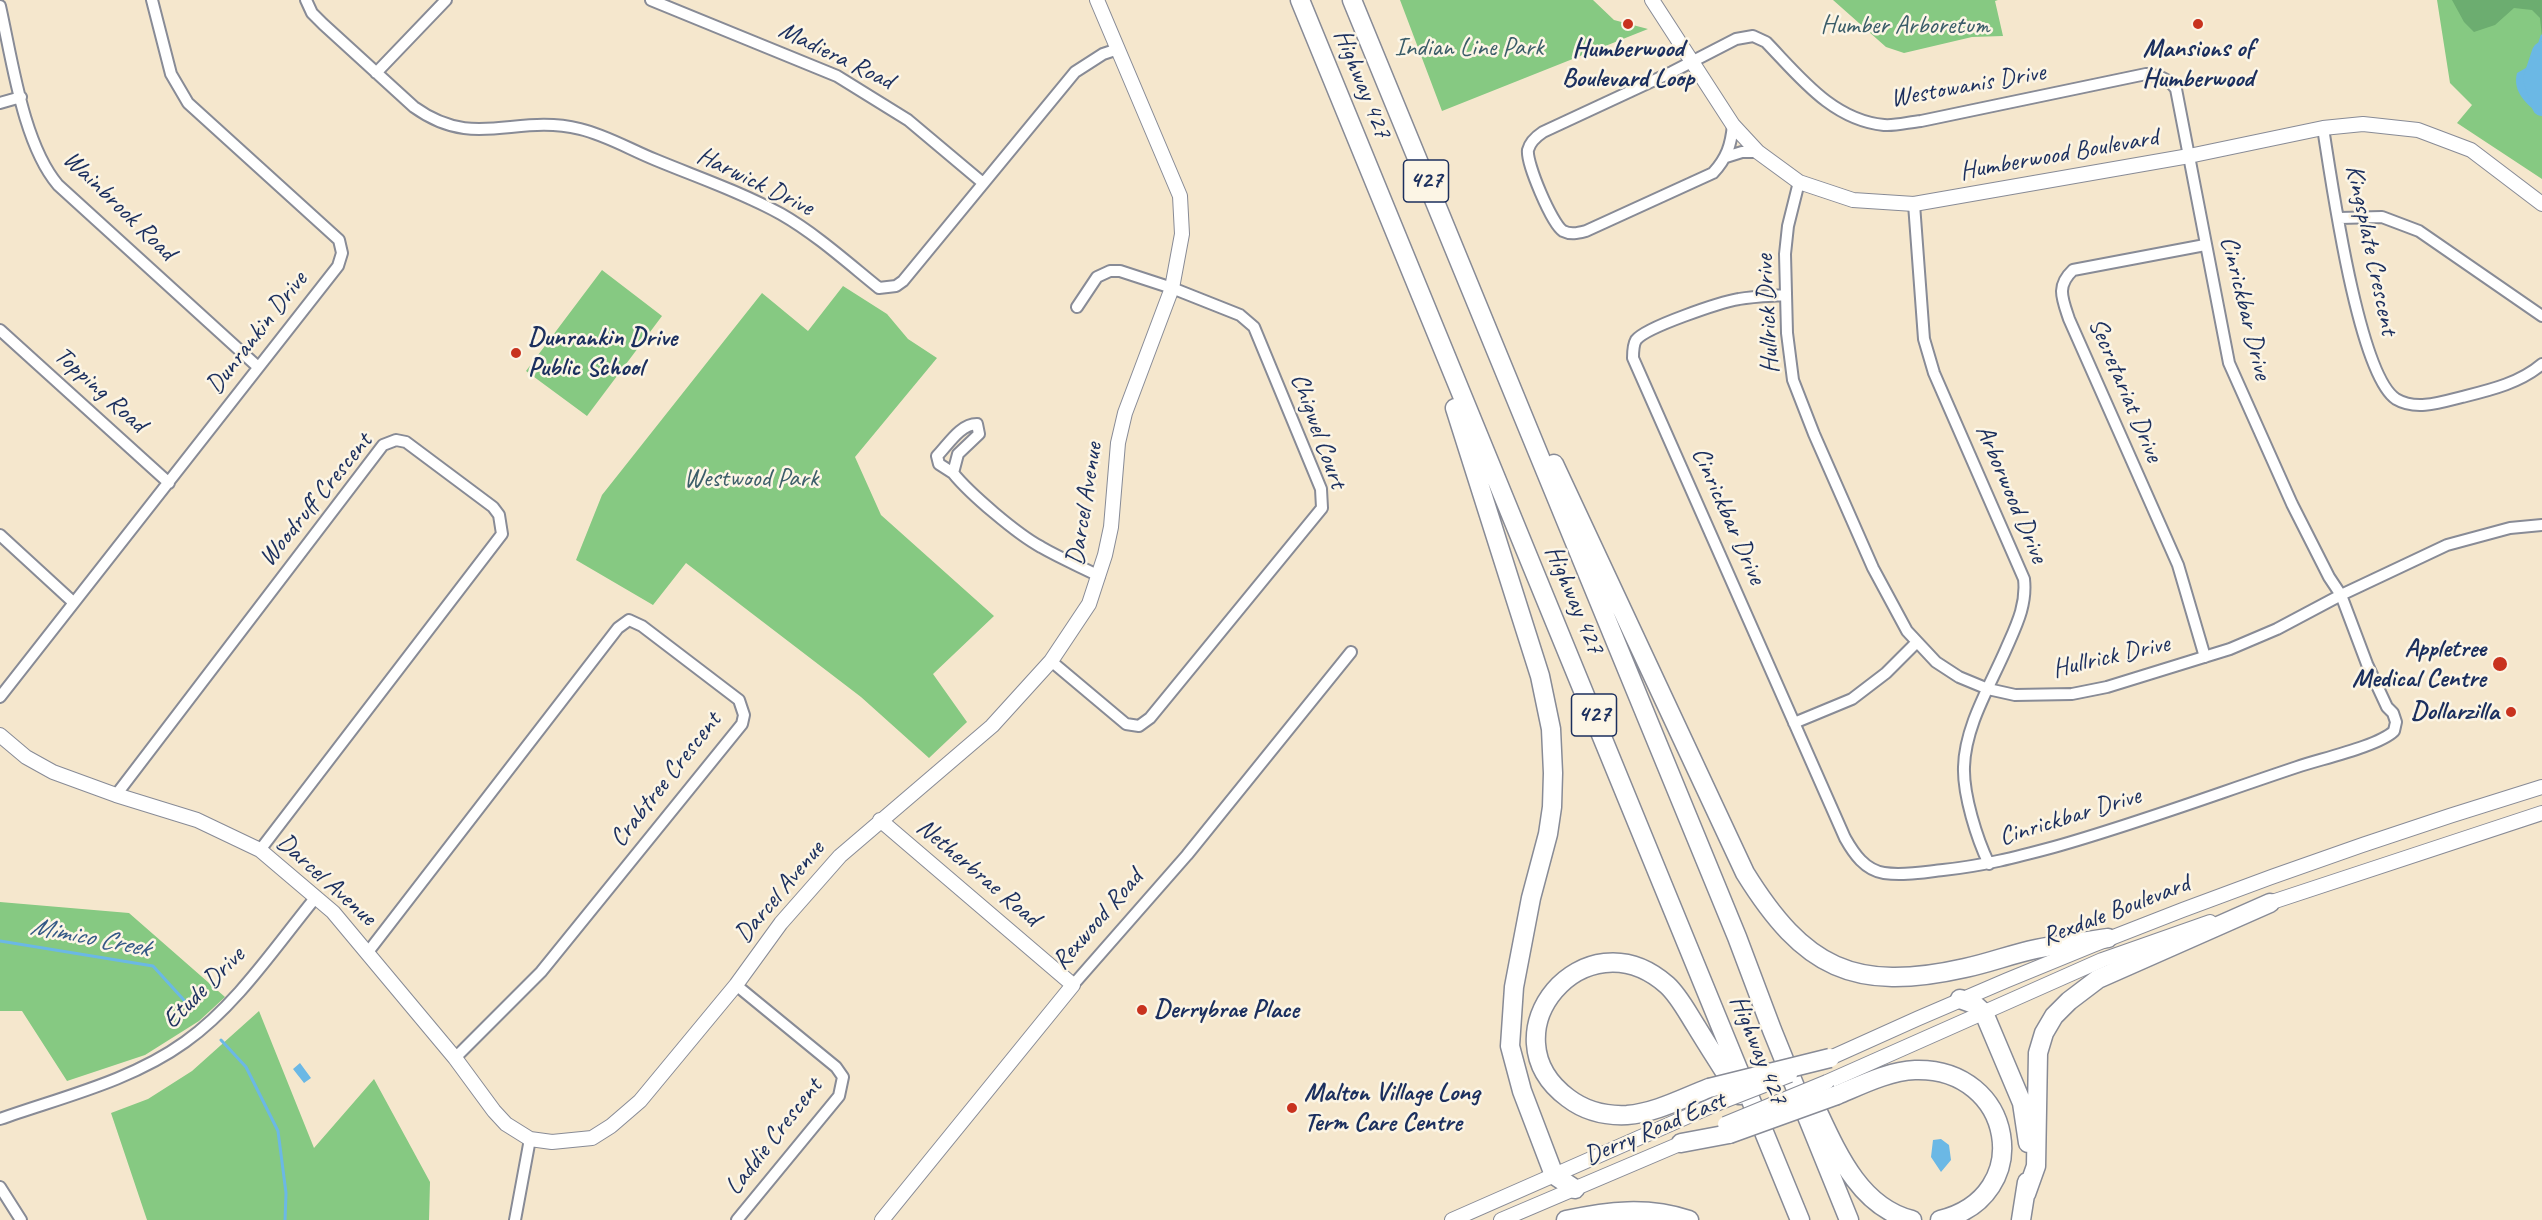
<!DOCTYPE html>
<style>
body{margin:0}
canvas{display:block;background:#f5e7cd}
</style>
<canvas width="2542" height="1220"></canvas>
<script>
const context = document.querySelector('canvas').getContext('2d');
context.lineJoin = 'round';
function fillPath(path, color) {
  context.fillStyle = color;
  context.fill(path, 'evenodd');
}
function strokePath(path, color, width, dash) {
  context.strokeStyle = color;
  context.lineWidth = width;
  context.lineCap = dash ? 'butt' : 'round';
  context.setLineDash(dash || []);
  context.stroke(path);
}
function drawText(font, color, halo, rows, align = 'center') {
  context.font = font + ' Caveat,sans-serif';
  context.lineWidth = 5;
  context.setLineDash([]);
  context.textBaseline = 'middle';
  context.strokeStyle = halo;
  context.fillStyle = color;
  for (const [text, x, y, turn = 0] of rows) {
    context.save();
    context.translate(x, y);
    context.rotate((+turn || 0) * Math.PI / 180);
    context.textAlign = isNaN(turn) ? turn : align;
    if (halo) context.strokeText(text, 0, 0);
    context.fillText(text, 0, 0);
    context.restore();
  }
}
const green = new Path2D(`
 M1400,0H1593L1614,20L1648,29L1442,111Z
 M1833,0H1998L1995,1L2003,36L1972,37L1904,53L1886,47Z
 M2437,0H2542V179L2457,123L2472,105L2450,83Z
 M602,270L662,316L587,416L526,371Z
 M843,286L887,314L908,339L937,358L855,457L881,515L994,616L933,674L967,722L929,758L861,697L686,563L653,605L576,560L602,495L762,293L808,331Z
 M0,902L129,913L225,997L199,1021L145,1055L67,1081L22,1011H0Z
 M259,1011L314,1148L374,1079L430,1182L429,1220H147L111,1113L148,1099L192,1071Z`);
const forest = new Path2D(`
 M2452,0H2542V37L2540,18L2532,10L2514,8L2495,25L2474,32L2464,22Z`);
const water = new Path2D(`
 M2533,64L2542,83V116C2527,105 2512,92 2517,73Z
 M300,1063L311,1078L304,1083L293,1069Z
 M1941,1139L1949,1145L1951,1160L1941,1172L1931,1157L1933,1140Z`);
const stream = new Path2D(`
 M2533,64L2542,36
 M0,941L153,966L192,1009
 M221,1040L246,1067L278,1131L286,1193L285,1220`);
const river = new Path2D(`
 M2542,52L2533,79L2542,106`);
const street = new Path2D(`
 M306,0L312,13L323,24L414,107C475,151 515,113 580,129C606,135 631,150 656,160C697,177 741,192 781,214C816,234 848,263 879,288L896,286L903,281L1075,72L1103,54L1118,49
 M651,0L837,76L908,120L983,183
 M0,6C12,59 23,144 58,185L258,367
 M376,73L446,0
 M0,103L21,97
 M1733,125C1731,145 1727,158 1713,173L1586,231C1578,233 1571,235 1563,231C1552,224 1526,163 1528,150C1530,142 1537,136 1543,132L1672,72L1736,39L1753,36L1766,42C1799,76 1832,120 1884,125C1896,126 1909,122 1921,121L2146,74C2159,76 2168,78 2176,89L2229,363L2292,504L2329,577L2341,595L2367,664L2387,707L2393,713L2396,722L2394,731C2379,746 2320,759 2297,767C2216,794 2136,824 2054,847C2017,857 1982,866 1943,870C1924,872 1904,876 1884,873C1865,870 1854,854 1845,838L1633,358C1633,352 1633,345 1636,340C1646,327 1721,302 1739,299C1754,296 1770,296 1785,295
 M2323,128C2331,177 2358,374 2396,399C2416,411 2442,402 2462,397C2490,390 2520,383 2542,364
 M1726,157L1742,152H1758
 M1799,182L1788,226L1785,254L1787,333L1793,380L1814,434L1873,568L1907,631L1936,662L1959,677L1988,689L2015,695L2072,694L2107,687L2230,649L2277,629L2341,595L2447,545L2510,528L2542,525
 M1914,204L1924,339L1934,373L2024,579C2027,605 2016,626 2006,649C1990,686 1965,726 1964,767C1963,795 1977,839 1989,864
 M2339,218L2382,217L2419,231L2542,316
 M0,330L169,483
 M953,473L939,464L937,456C948,445 960,424 977,424L979,434L958,454L953,473C970,494 1017,534 1041,547C1060,558 1079,566 1099,576
 M0,535L73,602
 M2205,657L2178,565L2069,319C2062,298 2056,286 2073,270L2205,245
 M1051,661L1126,724L1139,726L1150,718L1322,508L1321,489L1254,327L1240,315L1172,288L1120,271H1110L1097,277L1077,307
 M0,697L338,266L342,253L339,240L188,103L171,74L152,0
 M1794,723L1852,699L1886,673L1916,643
 M116,795L383,445L396,440L406,442L493,507L499,515L502,534L260,850
 M368,952L618,628L629,620L642,626L739,700L744,715L742,724L541,972L455,1058
 M736,985L836,1067L843,1077L839,1096L737,1220
 M1073,985L1187,855L1351,652
 M0,1119C62,1097 131,1081 185,1042C237,1005 275,947 316,897
 M0,1187L21,1220
 M515,1220L530,1139`);
const secondary = new Path2D(`
 M1652,0L1733,125L1758,152L1799,182L1853,200L1914,204L2189,156L2323,128L2363,124L2418,130L2471,150L2542,204
 M0,735L26,757L53,772L116,795L197,820L260,850L333,912L455,1058L494,1111L506,1124L530,1139L552,1142L592,1138L611,1126L640,1101L736,985L781,923L840,856L992,726L1051,661L1089,604L1105,555L1111,527L1118,443L1125,413L1172,288L1182,234L1180,196L1097,0
 M880,820L1073,985L882,1220
 M2263,905L2542,813
 M1830,1058C2061,952 2299,861 2542,787
 M1827,1082L2102,960L2210,922
 M1452,1220L1716,1104
 M1501,1220L1689,1140`);
const highway = new Path2D(`
 M1300,0L1800,1220
 M1352,0L1737,937L1772,1030L1849,1220
 M1455,408L1540,676L1551,729L1553,773L1552,807L1548,834L1531,898L1514,987L1510,1046L1522,1091L1554,1175L1575,1189
 M1554,464L1745,873C1804,968 1854,993 1965,968C1989,963 2012,954 2036,949C2060,944 2084,942 2108,938
 M1960,999L1974,1004L1984,1013L2022,1103L2028,1143
 M1709,1088C1683,1098 1655,1113 1627,1115C1606,1116 1585,1111 1568,1098C1483,1035 1584,912 1667,985C1679,996 1687,1012 1696,1026C1710,1049 1725,1072 1739,1095
 M1809,1093C1833,1142 1855,1206 1912,1220
 M1837,1095C1861,1085 1889,1071 1915,1070C2014,1067 2037,1196 1940,1220
 M1681,1143L1729,1134
 M2026,1194L2036,1166L2038,1053L2044,1033L2054,1016L2069,1001L2098,979L2270,903
 M1566,1220C1608,1211 1647,1206 1689,1220
 M2021,1220L2027,1182`);
const secondaryBridge = new Path2D(`
 M1716,1104L1790,1075
 M1725,1124L1827,1082`);
const highwayBridge = new Path2D(`
 M1709,1088L1830,1058
 M1729,1134L1837,1095`);
const markers = [
 [1628,24,6,"#c8321e"],
 [2198,24,6,"#c8321e"],
 [516,353,6,"#c8321e"],
 [2500,664,8,"#c8321e"],
 [2511,712,6,"#c8321e"],
 [1142,1010,6,"#c8321e"],
 [1292,1108,6,"#c8321e"]
];
const shields = [
 [1426,181,45],
 [1594,715,45]
];
const shieldNames = [
 ["427",1426,181],
 ["427",1594,715]
];
const parkNames = [
 ["Humber Arboretum",1905,26],
 ["Indian Line Park",1469,48],
 ["Westwood Park",751,479]
];
const poiNames = [
 ["Humberwood",1628,49,"center"],
 ["Boulevard Loop",1628,79,"center"],
 ["Mansions of",2198,49,"center"],
 ["Humberwood",2198,79,"center"],
 ["Dunrankin Drive",528,338],
 ["Public School",528,368],
 ["Appletree",2486,649,"right"],
 ["Medical Centre",2486,679,"right"],
 ["Dollarzilla",2499,712,"right"],
 ["Derrybrae Place",1154,1010],
 ["Malton Village Long",1304,1093],
 ["Term Care Centre",1304,1123]
];
const streetNames = [
 ["Madiera Road",836,56,26],
 ["Highway 427",1362,84,68],
 ["Westowanis Drive",1968,86,-10],
 ["Humberwood Boulevard",2059,155,-10],
 ["Harwick Drive",755,182,26],
 ["Wainbrook Road",119,206,44],
 ["Kingsplate Crescent",2371,250,78],
 ["Cinrickbar Drive",2245,308,76],
 ["Hullrick Drive",1768,314,-93],
 ["Dunrankin Drive",257,333,-52],
 ["Topping Road",100,390,42],
 ["Secretariat Drive",2125,390,67],
 ["Chigwel Court",1318,431,70],
 ["Arborwood Drive",2011,494,67],
 ["Woodruff Crescent",316,500,-51],
 ["Darcel Avenue",1085,504,-81],
 ["Cinrickbar Drive",1728,516,66],
 ["Highway 427",1574,600,67],
 ["Hullrick Drive",2111,657,-13],
 ["Crabtree Crescent",666,780,-52],
 ["Cinrickbar Drive",2070,817,-17],
 ["Netherbrae Road",978,873,40],
 ["Darcel Avenue",326,880,42],
 ["Darcel Avenue",780,892,-50],
 ["Rexdale Boulevard",2116,911,-21],
 ["Rexwood Road",1098,920,-49],
 ["Etude Drive",204,988,-45],
 ["Highway 427",1758,1050,68],
 ["Derry Road East",1655,1129,-23],
 ["Laddie Crescent",774,1137,-52]
];
const waterNames = [
 ["Mimico Creek",90,938,11]
];
fillPath(green, '#86c982');
fillPath(forest, '#6cad70');
fillPath(water, '#6bb8e5');
strokePath(stream, '#6bb8e5', 3);
strokePath(river, '#6bb8e5', 20);
strokePath(street, '#888b96', 14);
strokePath(secondary, '#888b96', 16);
strokePath(highway, '#888b96', 21);
strokePath(street, '#fff', 10);
strokePath(secondary, '#fff', 14);
strokePath(highway, '#fff', 18);
strokePath(secondaryBridge, '#888b96', 16, []);
strokePath(highwayBridge, '#888b96', 21, []);
strokePath(secondaryBridge, '#fff', 14);
strokePath(highwayBridge, '#fff', 18);
for (const [x, y, r, color] of markers) {
  const dot = new Path2D();
  dot.arc(x, y, r, 0, 2 * Math.PI);
  context.fillStyle = color;
  context.fill(dot);
  strokePath(dot, '#fcf5e5', 2);
}
for (const [x, y, w] of shields) {
  const box = new Path2D();
  box.roundRect(x - w / 2, y - 21, w, 42, 4.5);
  context.fillStyle = '#fcf5e5';
  context.fill(box);
  strokePath(box, '#1b2f5e', 1.5);
}
drawText('bold 24px', '#1b2f5e', null, shieldNames);
drawText('26px', '#3b5d69', '#fcf5e5', parkNames);
drawText('bold 26px', '#1b2f5e', '#fcf5e5', poiNames, 'left');
drawText('26px', '#1b2f5e', '#fcf5e5', streetNames);
drawText('italic 27px', '#335886', '#fcf5e5', waterNames);
</script>
